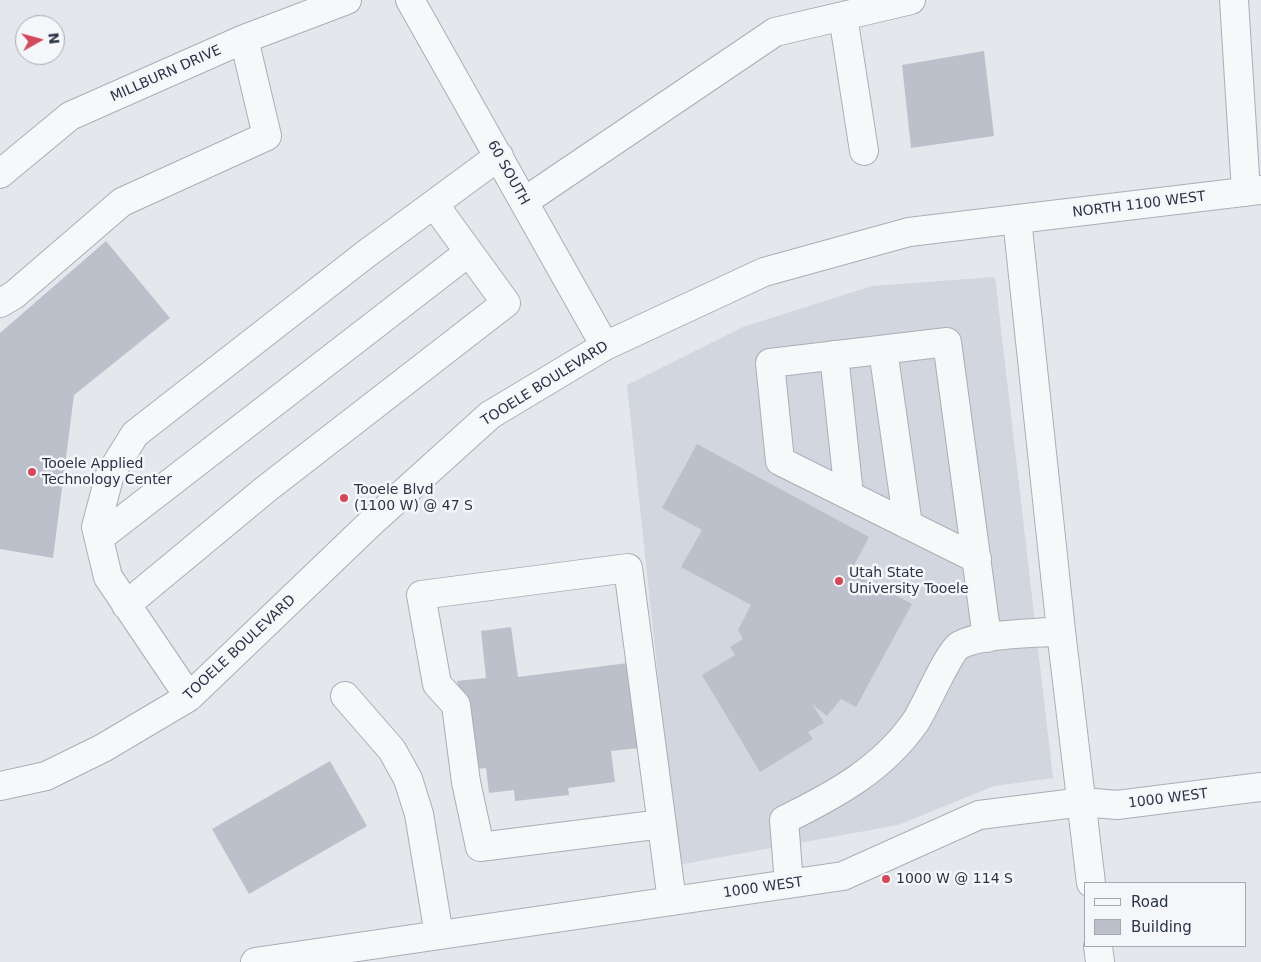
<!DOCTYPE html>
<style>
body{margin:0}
#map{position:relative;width:1261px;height:962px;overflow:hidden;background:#e4e7ec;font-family:"DejaVu Sans",sans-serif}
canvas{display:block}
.legend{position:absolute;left:1084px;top:882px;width:162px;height:65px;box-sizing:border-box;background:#f4f6f9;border:1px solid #a4a8b1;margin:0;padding:6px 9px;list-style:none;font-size:15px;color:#2b3445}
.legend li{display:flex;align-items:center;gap:10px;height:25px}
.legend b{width:25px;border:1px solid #a4a8b1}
.north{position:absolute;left:15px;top:15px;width:50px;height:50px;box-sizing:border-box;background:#f4f6f9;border:1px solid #a4a8b1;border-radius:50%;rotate:83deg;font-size:14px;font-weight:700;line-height:20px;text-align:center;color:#2b3445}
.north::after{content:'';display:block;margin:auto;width:18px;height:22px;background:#d1495b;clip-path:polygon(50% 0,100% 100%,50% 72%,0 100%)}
</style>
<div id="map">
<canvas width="1261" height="962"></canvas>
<ul class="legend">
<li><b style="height:6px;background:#f7f8fa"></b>Road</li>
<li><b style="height:14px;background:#bbc0ca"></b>Building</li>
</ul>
<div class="north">N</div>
</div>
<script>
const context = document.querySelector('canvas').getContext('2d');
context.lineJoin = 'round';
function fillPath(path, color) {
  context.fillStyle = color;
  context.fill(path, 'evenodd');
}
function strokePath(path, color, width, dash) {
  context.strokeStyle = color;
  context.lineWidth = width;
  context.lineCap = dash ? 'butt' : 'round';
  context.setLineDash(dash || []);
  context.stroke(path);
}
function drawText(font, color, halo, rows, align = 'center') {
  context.font = font + ' "DejaVu Sans",sans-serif';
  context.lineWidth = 5;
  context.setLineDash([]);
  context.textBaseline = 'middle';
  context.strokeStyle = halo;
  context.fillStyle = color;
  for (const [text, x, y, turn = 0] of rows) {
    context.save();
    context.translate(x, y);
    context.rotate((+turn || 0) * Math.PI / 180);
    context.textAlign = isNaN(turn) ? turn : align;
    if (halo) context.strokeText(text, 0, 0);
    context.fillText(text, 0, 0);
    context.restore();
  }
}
const built = new Path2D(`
 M995,277L1053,778L994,786L898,825L678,865L627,385L743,327L872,286Z`);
const building = new Path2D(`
 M984,51L994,136L911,148L902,65Z
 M106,241L170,318L74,395L53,558L0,549V333Z
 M697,444L869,537L851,571L912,604L856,707L841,699L827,716L812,704L824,723L808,732L813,739L760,772L702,675L735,655L730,647L743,639L738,630L751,605L681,567L702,530L662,508Z
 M511,627L518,677L628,663L639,748L611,751L615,782L568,788L569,795L515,801L514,790L489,793L486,768L468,770L457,681L486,678L481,631Z
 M330,761L367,826L249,894L212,829Z`);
const minor = new Path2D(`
 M410,0L605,346
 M1234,0L1246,192
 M843,16L864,151
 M0,174L70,116L244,39L347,0
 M525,201L775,32L911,0
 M1017,219L1061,631L1091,883
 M0,303L14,295L122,202L267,136L244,39
 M883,350L908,525
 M834,355L849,495
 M99,538L469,252
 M977,559L780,461L770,363L947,342L987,638
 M126,605L266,489L506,303L434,204
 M345,696L392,750L408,779L419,814L439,935
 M189,697L108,577L96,527L110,474L135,434L366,254L499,156
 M0,786L46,776L103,748L189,697L376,518L490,415L605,346L764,272L909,232L1261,190
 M662,824L480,847L466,782L456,705L437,684L421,595L628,568L672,901
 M789,884L784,820C835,795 883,769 916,721C925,707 949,651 960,645C983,633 1033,634 1061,631
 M1098,946L1100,962
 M255,962L843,876L979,815L1083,802L1117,805L1261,787`);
const markers = [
 [32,472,5,"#d1495b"],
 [344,498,5,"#d1495b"],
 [839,581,5,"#d1495b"],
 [886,879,5,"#d1495b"]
];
const streetNames = [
 ["MILLBURN DRIVE",166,74,-24],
 ["60 SOUTH",508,173,61],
 ["NORTH 1100 WEST",1139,205,-7],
 ["TOOELE BOULEVARD",545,384,-32],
 ["TOOELE BOULEVARD",240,648,-43],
 ["1000 WEST",1168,799,-7],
 ["1000 WEST",763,888,-8]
];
const poiNames = [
 ["Tooele Applied",42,464],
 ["Technology Center",42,480],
 ["Tooele Blvd",354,490],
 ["(1100 W) @ 47 S",354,506],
 ["Utah State",849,573],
 ["University Tooele",849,589],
 ["1000 W @ 114 S",896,879]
];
fillPath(built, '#d2d6de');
fillPath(building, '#bbc0ca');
strokePath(minor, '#a9aeb7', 30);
strokePath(minor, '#f7f8fa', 28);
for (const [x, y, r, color] of markers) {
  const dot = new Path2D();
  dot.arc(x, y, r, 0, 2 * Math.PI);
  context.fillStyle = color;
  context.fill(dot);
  strokePath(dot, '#f4f6f9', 2);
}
drawText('14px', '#2b3445', '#f4f6f9', streetNames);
drawText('14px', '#2b3445', '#f4f6f9', poiNames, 'left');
</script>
